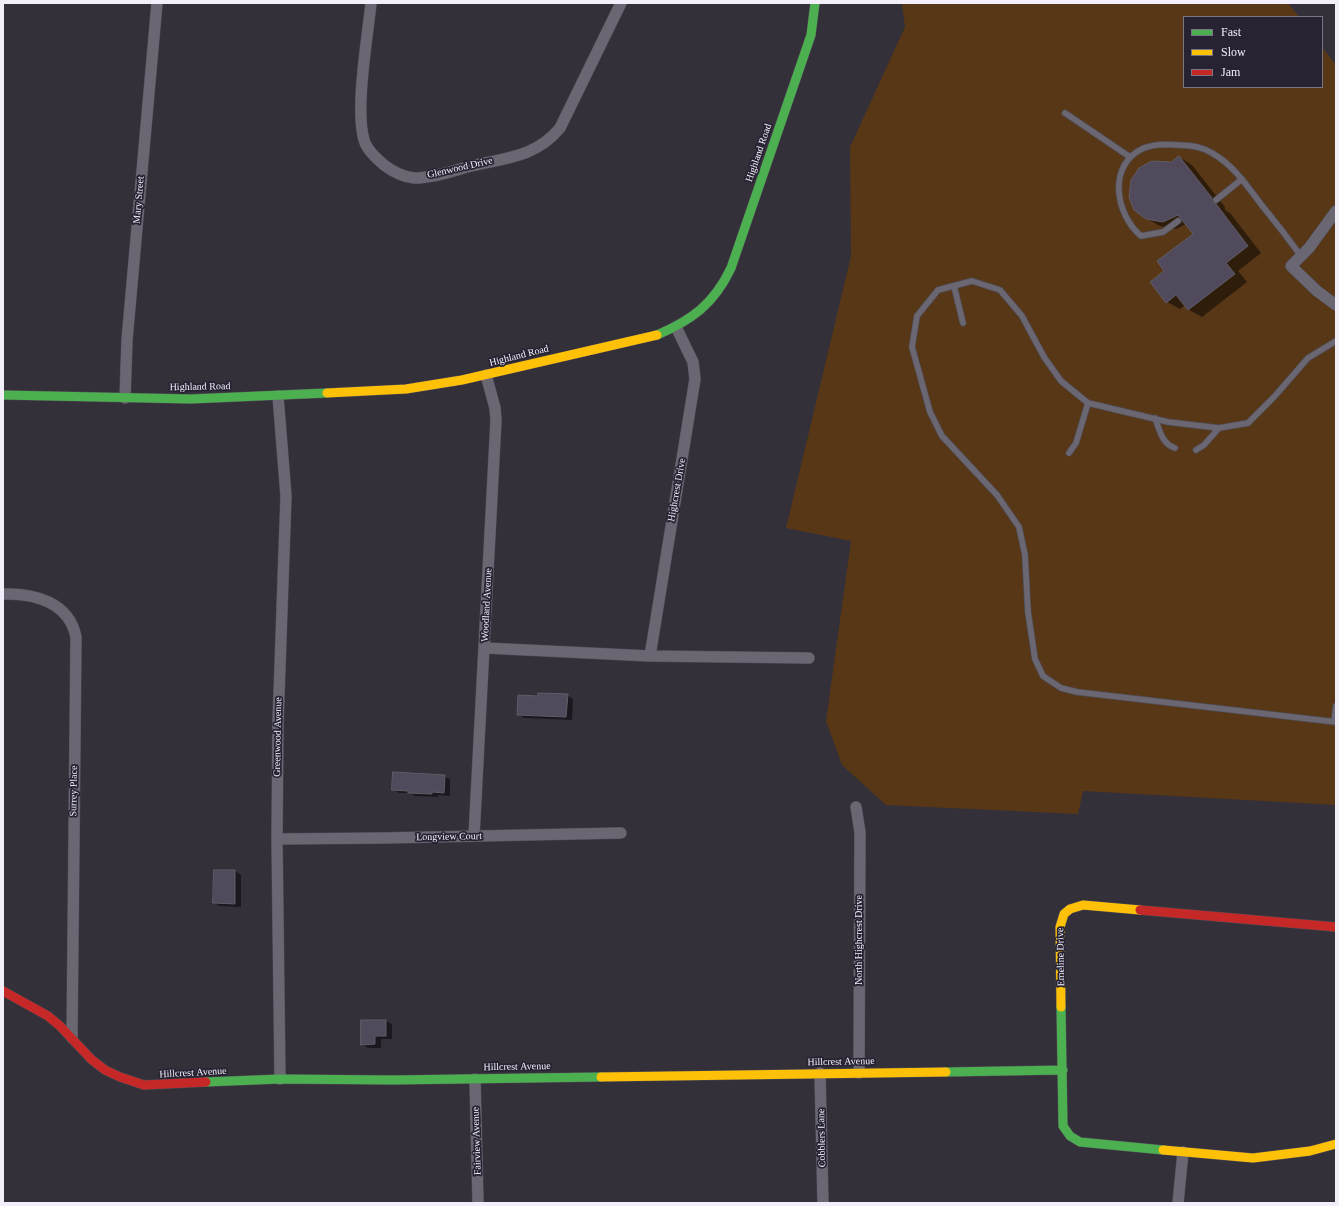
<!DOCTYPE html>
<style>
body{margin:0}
#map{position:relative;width:1339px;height:1206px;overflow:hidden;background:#33303a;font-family:"Times New Roman",serif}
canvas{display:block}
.frame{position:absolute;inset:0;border:4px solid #f2effa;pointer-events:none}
.legend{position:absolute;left:1183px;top:16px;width:140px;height:72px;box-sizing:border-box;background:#272333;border:1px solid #787583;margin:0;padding:5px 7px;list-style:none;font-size:12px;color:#f2effa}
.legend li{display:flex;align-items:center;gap:8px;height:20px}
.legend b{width:20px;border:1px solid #787583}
</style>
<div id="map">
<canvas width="1339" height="1206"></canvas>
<div class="frame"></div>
<ul class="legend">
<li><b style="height:5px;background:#4caf50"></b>Fast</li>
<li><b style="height:5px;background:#ffc107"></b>Slow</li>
<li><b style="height:5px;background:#c62828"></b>Jam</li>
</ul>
</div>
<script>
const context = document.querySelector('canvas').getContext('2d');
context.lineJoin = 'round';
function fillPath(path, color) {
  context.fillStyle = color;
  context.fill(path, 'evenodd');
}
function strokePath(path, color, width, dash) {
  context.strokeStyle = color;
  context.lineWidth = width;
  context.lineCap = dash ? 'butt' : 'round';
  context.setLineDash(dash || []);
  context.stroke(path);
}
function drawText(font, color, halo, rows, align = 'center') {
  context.font = font + ' "Times New Roman",serif';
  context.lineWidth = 3.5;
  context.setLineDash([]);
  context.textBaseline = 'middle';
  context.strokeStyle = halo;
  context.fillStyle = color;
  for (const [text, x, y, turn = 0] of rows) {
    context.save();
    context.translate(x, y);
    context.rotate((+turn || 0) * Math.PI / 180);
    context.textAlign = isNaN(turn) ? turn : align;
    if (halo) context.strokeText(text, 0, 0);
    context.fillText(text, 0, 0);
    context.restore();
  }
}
const green = new Path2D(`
 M902,3H1288L1299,17H1184V87H1322V47L1336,65V805L1083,791L1078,814L886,805L842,765L826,721L851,541L786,528L851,256L850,147L905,27Z`);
const shadow = new Path2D(`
 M1179,157L1192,165L1225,207V210L1230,213L1261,253L1238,271L1247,282L1202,317L1189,310L1185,305L1180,309L1167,302L1165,271L1194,234L1186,224L1176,229L1160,226L1146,218L1171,163Z
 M567,695L573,699L572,720L524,718L518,714L539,697Z
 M444,776L450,779V796L438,795V797L415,796L410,793H399L393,789Z
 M235,871L241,875V907L220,906L214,903Z
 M386,1021L392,1024V1039H381V1048H368L362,1044Z`);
const building = new Path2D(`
 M1179,156L1212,198V202L1216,204L1248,246L1226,263L1235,274L1188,310L1176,295L1166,303L1150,282L1164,271L1157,261L1193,234L1178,215L1163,222L1146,219L1134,210L1129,197L1131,180L1139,168L1152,161L1171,162Z
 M538,693L568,694L566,717L517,715L518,695L538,696Z
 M393,772L445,775L444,793L432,792V794L408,793V791L392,790Z
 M214,870H235V904L213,903Z
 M361,1020H386V1036H375V1044L361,1045Z`);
const lane = new Path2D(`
 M1065,113L1130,157
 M1216,200L1242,179
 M1178,221L1163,232L1141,236C1115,214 1107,164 1144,148C1154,144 1168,144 1178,145C1190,145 1201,146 1212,153C1233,165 1246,184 1260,203C1274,220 1288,238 1301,256
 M954,286L963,323
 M1336,341L1308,358L1274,397L1248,423L1219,428L1168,422L1088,403L1061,381L1044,357L1022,316L1000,290L972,281L938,290L917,316L912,347L930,412L942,436L997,495L1019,527L1025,555L1028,612L1035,659L1043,676L1061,688L1077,692L1336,722
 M1155,418C1160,431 1162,444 1175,448
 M1196,450L1204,445L1219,428
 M1069,453L1076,443L1088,403
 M1334,722L1336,706`);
const street = new Path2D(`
 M371,3C368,35 353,118 366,145C370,153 377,159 384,165C392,171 404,177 414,178C433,178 453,171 471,166C506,158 536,157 560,128L621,3
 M1336,211L1309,248L1291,266L1317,291L1336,305
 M278,396L286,496L278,723L277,839L280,1079
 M125,398L127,340L157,3
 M3,594C34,593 69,602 76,637L72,1038
 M485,648L650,656L809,658
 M650,656L695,379L693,362L676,327
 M856,807L860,832L859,1073
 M474,836L496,420L495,408L486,375
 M277,839L384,838L621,833
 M820,1073L823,1203
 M475,1079L478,1203
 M1178,1203L1183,1152`);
const fast = new Path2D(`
 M657,335C692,320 714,304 731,268L811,35L815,3
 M3,395L191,399L327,393
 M1061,1007L1063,1126L1070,1136L1080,1142L1163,1150
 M946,1072L1063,1070
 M206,1082L280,1079L393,1080L601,1077`);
const slow = new Path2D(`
 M327,393L406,389L462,380L657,335
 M1061,1007L1060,927L1064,914L1070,909L1083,905L1140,910
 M601,1077L946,1072
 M1163,1150L1253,1158L1310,1151L1336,1144`);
const jam = new Path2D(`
 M1140,910L1336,927
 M3,991L48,1016L60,1026L91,1059L105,1070L120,1077L144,1085L206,1082`);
const streetNames = [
 ["Highland Road",759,153,-71],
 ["Glenwood Drive",460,168,-13],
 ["Mary Street",139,200,-85],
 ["Highland Road",519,356,-14],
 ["Highland Road",200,387,-1],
 ["Highcrest Drive",677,490,-80],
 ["Woodland Avenue",487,605,-87],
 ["Greenwood Avenue",278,737,-89],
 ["Surrey Place",74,791,-89],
 ["Longview Court",449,837,-1],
 ["North Highcrest Drive",859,940,-90],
 ["Emeline Drive",1061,957,-91],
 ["Hillcrest Avenue",841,1062,-1],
 ["Hillcrest Avenue",517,1067,-1],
 ["Hillcrest Avenue",193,1073,-3],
 ["Cobblers Lane",822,1138,-91],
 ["Fairview Avenue",477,1141,-92]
];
fillPath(green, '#573716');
fillPath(shadow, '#0007');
fillPath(building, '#514a5d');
strokePath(building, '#5f5d65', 1);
strokePath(lane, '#4f4c54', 7);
strokePath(street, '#4f4c54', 12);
strokePath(fast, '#4f4c54', 10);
strokePath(slow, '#4f4c54', 10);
strokePath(jam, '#4f4c54', 10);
strokePath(lane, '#6a6773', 5.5);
strokePath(street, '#6a6773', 11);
strokePath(fast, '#4caf50', 9);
strokePath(slow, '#ffc107', 9);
strokePath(jam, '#c62828', 9);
drawText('10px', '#f2effa', '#272333', streetNames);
</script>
